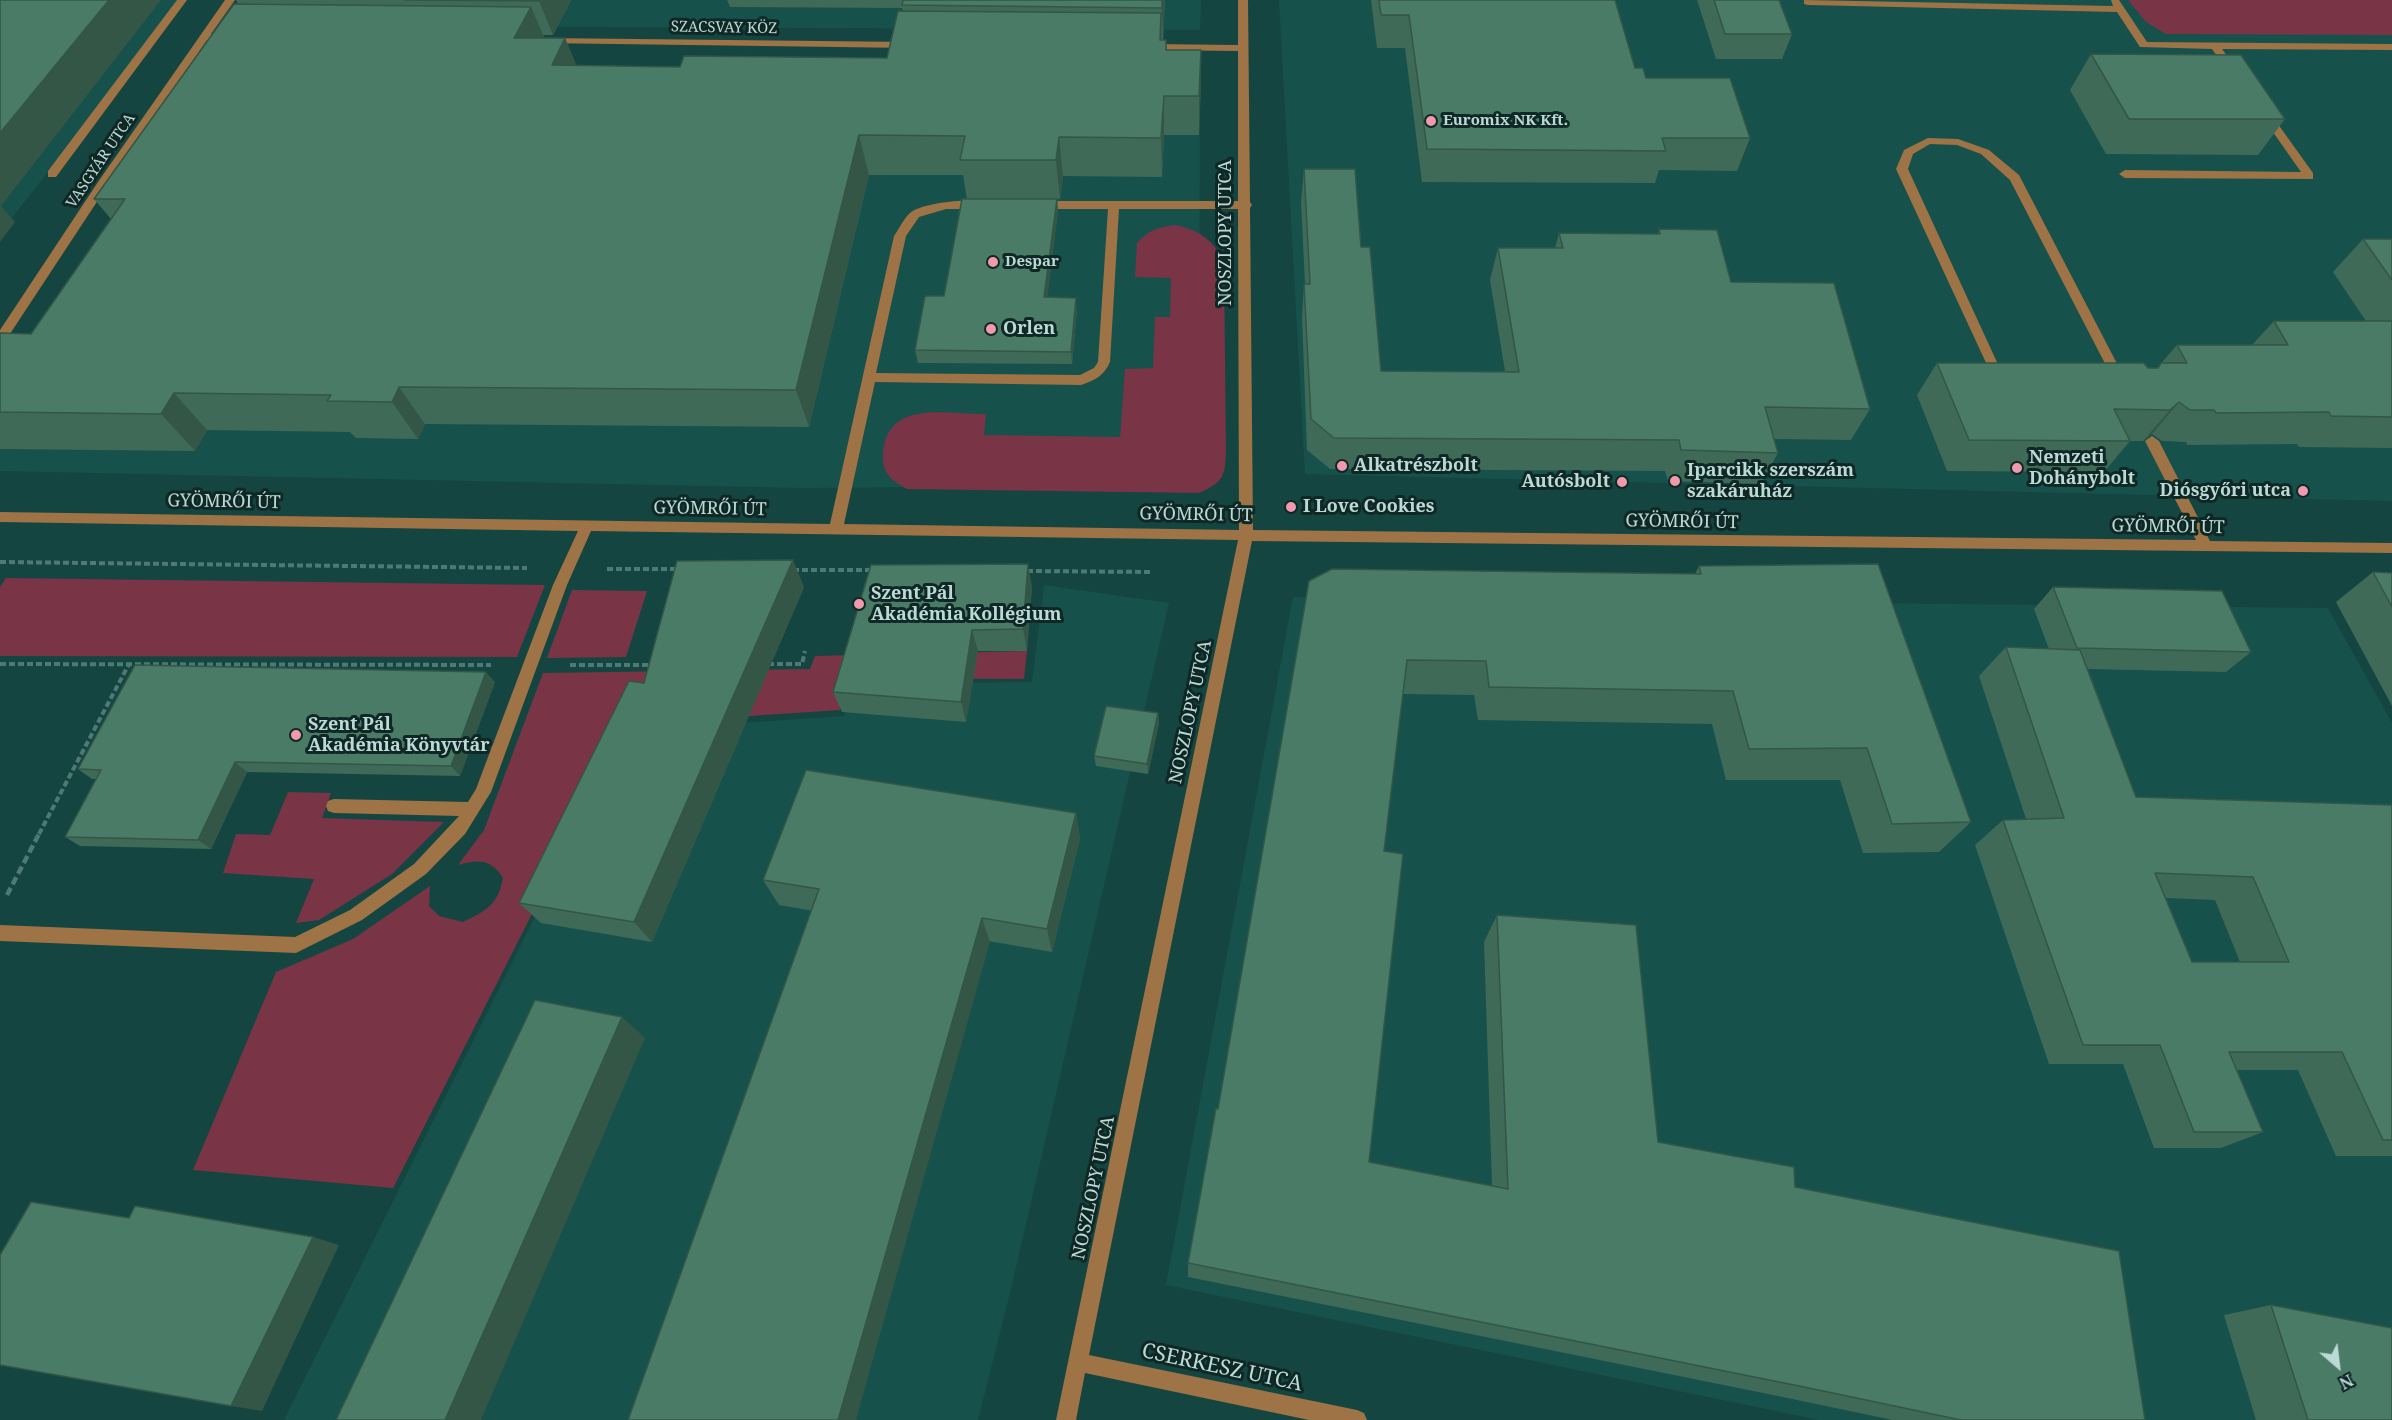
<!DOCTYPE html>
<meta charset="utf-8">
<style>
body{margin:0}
#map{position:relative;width:2392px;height:1420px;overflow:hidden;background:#154540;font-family:"Noto Serif",serif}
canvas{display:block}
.north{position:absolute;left:2308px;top:1336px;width:60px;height:60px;-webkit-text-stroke:4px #0f2825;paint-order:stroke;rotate:152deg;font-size:16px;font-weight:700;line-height:24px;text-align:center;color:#bcdad5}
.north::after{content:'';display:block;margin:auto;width:21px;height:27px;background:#bcdad5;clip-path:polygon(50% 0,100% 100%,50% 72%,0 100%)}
</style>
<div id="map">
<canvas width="2392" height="1420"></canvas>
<div class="north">N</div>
</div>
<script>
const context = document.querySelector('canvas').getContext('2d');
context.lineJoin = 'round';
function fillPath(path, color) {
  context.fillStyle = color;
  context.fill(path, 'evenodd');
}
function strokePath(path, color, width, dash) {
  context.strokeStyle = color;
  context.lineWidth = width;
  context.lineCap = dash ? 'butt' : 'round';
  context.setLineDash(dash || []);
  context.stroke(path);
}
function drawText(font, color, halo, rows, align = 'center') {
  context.font = font + ' "Noto Serif",serif';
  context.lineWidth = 6;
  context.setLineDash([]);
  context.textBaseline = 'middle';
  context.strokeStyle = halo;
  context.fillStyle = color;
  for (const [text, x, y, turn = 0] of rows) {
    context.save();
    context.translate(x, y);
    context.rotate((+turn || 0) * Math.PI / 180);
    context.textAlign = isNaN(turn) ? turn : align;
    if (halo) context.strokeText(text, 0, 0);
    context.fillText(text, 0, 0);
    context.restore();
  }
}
const built = new Path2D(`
 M0,0H183L0,233Z
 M260,0H1201L1200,30L242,25Z
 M1279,0H2392V501L1305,474Z
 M1200,74L1199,485L802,488L0,471V404Z
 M1044,585L1169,603L1011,1289L978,1420H284L640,706L742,723L844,716L854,684L1032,682Z
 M1293,597L2328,608L2392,723V1420H1819L1166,1285Z`);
const green = new Path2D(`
 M2128,0H2392V35L2166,34L2146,22Z
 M1176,225C1200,231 1212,239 1224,261L1226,451C1225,478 1223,482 1199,493L907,489C891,480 882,474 883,454C886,399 946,414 986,414L984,435L1120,437L1125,369L1153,368L1155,317H1170L1171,278L1135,277L1137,243C1149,230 1158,227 1176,225Z
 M6,578L545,585L517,657L0,656V587Z
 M572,590L647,591L626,657L547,658Z
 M1027,651L1024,679L849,678L840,710L749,716L639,703L393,1188L193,1170L276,972L353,939L430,886L429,906L439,916L463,922C486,911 498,905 503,878C491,859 479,859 458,865L484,830L543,673L810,669L815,656Z
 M288,792L331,793L322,818L444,822L392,874L319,920L296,923L314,879L223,873L236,834L270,835Z`);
const pathFar1 = new Path2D(`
 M0,562L527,568
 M607,569H677
 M793,570H872
 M1027,571L1151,572
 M0,664L491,665
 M768,664H802L805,651
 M570,665H653
 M39,834L129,664`);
const path = new Path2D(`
 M7,895L40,832`);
const minor = new Path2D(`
 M177,0H187L56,177H48V171Z
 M225,0H235L211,34L230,35L235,38L230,41L207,40L106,188L4,343L0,344V330L98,182Z
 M1238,0H1248L1250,202L1252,205L1250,208L1253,530L2196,540L2145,441L2152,436L2159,441L2210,541L2392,543V553L1252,541L1089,1355L1357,1410L1364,1413L1367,1420H1309L1085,1373L1076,1420H1056L1238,540L591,531L567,585L491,792L465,834L426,874L362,920L296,953L0,941V925L295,937L350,910L414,864L459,816L334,813L328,811L326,806L328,801L334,799L468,802L476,789L553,585L578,531L0,522V512L830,524L894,236C899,229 904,218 910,213C921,203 977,196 987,205L981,209H946L919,217L906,236L876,373L1080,375L1094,368L1098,362L1108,209H1038L1032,205L1038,201H1238V51L1148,50L1143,47L1148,44L1238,45ZM1119,209H1238L1239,530L844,524L875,382L1081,385C1095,380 1104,376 1110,362Z
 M1804,0L2113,6L2111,0H2119L2147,42L2392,44V50L2222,49L2239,72L2234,75L2230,74L2212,49L2140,47L2117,12L1808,5L1804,4Z
 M545,38L911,42L916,45L911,48L541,43L540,41Z
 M2266,112L2270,113L2313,173V179L2125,178L2119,174L2125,170L2301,172L2261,115Z
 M1928,138L1958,139L1989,150L2019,175L2125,379L2123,382L2119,384L2113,379L2010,180L1981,154L1957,145L1930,144L1913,154L1908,169L2002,373L2008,377L2002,382L1994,380L1896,169L1904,150Z`);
const wall = new Path2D(`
 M236,0H571L553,35H543L545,38H565L576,65L680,67L887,58L903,11L902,8L730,7L727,0H1165L1163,40H1166L1167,50H1201L1199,135H1164L1162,177L1063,176L1060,199H1057L1058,211L1047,297L1077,310L1072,364L918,363L915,350L944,296L967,199L963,175H869L809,427L425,424L418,439L356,438L350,432L207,430L195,451L0,449V333L31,334L111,219L94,199L238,4Z
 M1371,0H1615L1635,68L1646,78L1750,138L1737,171L1659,170L1655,183L1422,182L1405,48H1377Z
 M1697,0H1779L1792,34L1782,59H1716Z
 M2091,54L2285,119L2258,155L2106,154L2070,90Z
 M1304,169L1361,247L1381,371H1505L1490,280L1498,248H1555L1559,233L1658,234L1659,229L1731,282L1870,409L1851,440L1774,439L1778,453L1761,484L1668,481L1665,471L1330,469L1307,450L1302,317L1304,284H1305L1301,202Z
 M2363,239H2392V448L2299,447L2297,444L2187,445L2186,442L2162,441L2152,434L2143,441H2130L2104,472L1947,471L1917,395L1937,363L2157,368L2177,345H2252L2274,321H2366L2333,272Z
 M1699,566L1971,822L1939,852L1863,853L1840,780H1726L1712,724L1478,720L1474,695L1403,694L1384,851L1369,1162L1492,1186L1484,942L1497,915L1658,1142L1795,1187L2145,1420H1893L1773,1395L1188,1277V1263L1218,1109L1309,581L1695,574Z
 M2373,572L2392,573V706L2336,602Z
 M1032,586L1027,651H978L966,722L842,712L833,692Z
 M804,587L652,942L541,923L519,903L644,683Z
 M2053,587L2251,652L2226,672L2088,669L2136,797L2392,805V1156H2336L2298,1070H2237L2263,1132L2221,1148H2154L2123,1064H2049L1975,845L2003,820L2026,819L1979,676L2006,647L2049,649L2034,609ZM2166,898L2215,900L2240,962H2192Z
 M495,682L460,776L247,772L211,849L80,846L65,837L96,779H92L78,769Z
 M1158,713L1159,723L1148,774L1096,766L1094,756Z
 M1076,813L1080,839L1052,952L779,905L763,880Z
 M2271,1305L2392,1420H2256L2224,1315Z`);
const shadedWall = new Path2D(`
 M109,0H161L1,206L15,222L0,242V133Z
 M539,0H571L553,35L539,1Z
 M1162,0H1165L1163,42L1162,8Z
 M531,7L548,46L514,38Z
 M1161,13L1162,52L1160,40Z
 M565,38L581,78L552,65Z
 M1201,50V89L1199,135V96Z
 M1164,96V135L1162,177L1161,138Z
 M859,135L869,175L809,427L796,390Z
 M1059,137L1063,176L1060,199L1056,160Z
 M1057,199L1058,211L1046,310L1044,297Z
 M1076,298L1077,310L1072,364L1071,352Z
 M399,387L425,424L418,439L392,402Z
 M174,393L207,430L195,451L161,414Z
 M2179,402L2152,434L2143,441L2170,410Z
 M793,560L804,587L652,942L634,922Z
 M1028,564L1032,586L1027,651L1023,629Z
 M972,630L978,651L966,722L961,702Z
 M486,672L495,682L460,776L451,766Z
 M1158,713L1159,723L1148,774L1147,764Z
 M235,762L247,772L211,849L198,840Z
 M1076,813L1080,839L1052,952L1047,929Z
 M982,918L990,942L856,1420H838Z
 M622,1017L645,1038L481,1420H445Z
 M313,1237L339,1245L262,1411L231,1406Z`);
const building = new Path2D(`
 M0,0H109L0,133Z
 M405,0H539V1Z
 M903,0H1162V8L902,5Z
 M1379,0H1615L1635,68H1643L1646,78H1730L1750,138H1662L1666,151L1427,149L1409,15H1381Z
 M1714,0H1779L1792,34H1725Z
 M234,4L531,7L514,38H565L552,65L680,67L684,56L887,58L898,11L1161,13L1160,40H1166V50H1201L1199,96H1164L1161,138L1059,137L1056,160H960L965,136L859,135L796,390L399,387L392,402L327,401L331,395L174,393L161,414L0,412V333L31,334L125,199H94Z
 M2091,54L2241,55L2285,119H2129Z
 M1304,169H1355L1361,247H1370L1381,371L1519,372L1498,248H1563L1559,233L1660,234L1659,229L1717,230L1731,282L1834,283L1870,409L1765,407L1778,453L1681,450L1679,440L1334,438L1311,419L1304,284H1310Z
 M962,199H1057L1044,297L1076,298L1071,352L915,350L925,296H944Z
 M2363,239H2392V280Z
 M2274,321H2392V417L2331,416L2329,412L2216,413L2214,410H2190L2179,402L2170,410L2114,409L2130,441L1969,440L1937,363H2144L2148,368H2158L2161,363H2187L2177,345H2288Z
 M793,560L634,922L519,903L629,681L644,683L677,561Z
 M1028,564L1023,629L972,630L961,702L833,692L871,565Z
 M1878,564L1971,822L1892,824L1867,748L1749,749L1733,691L1489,687L1486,661L1407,660L1384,851L1403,854L1369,1162L1508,1189L1497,915L1636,925L1658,1142L1794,1167L1795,1187L2119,1251L2145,1420H1961L1804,1387L1188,1263L1216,1108L1218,1109L1309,581L1332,569L1701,574L1699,566Z
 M2373,572L2392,573V607Z
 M2053,587L2222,591L2251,652L2077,648Z
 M2006,647L2080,650L2136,797L2392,805V1140H2383L2342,1052H2229L2263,1132H2194L2160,1045H2083L2003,820L2064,818ZM2155,873L2253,877L2289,962H2192Z
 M135,665L486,672L451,766L235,762L198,840L65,837L101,770L78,769Z
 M1106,706L1158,713L1147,764L1094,756Z
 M806,770L1076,813L1047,929L982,918L838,1420H628L819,889L763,880Z
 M535,1000L622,1017L445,1420H336Z
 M31,1202L129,1218L135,1206L313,1237L231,1406L0,1365V1255Z
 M2271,1305L2392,1328V1420H2308Z`);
const markers = [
 [1431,121,6,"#f29aad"],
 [993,262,6,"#f29aad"],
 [991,329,6,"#f29aad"],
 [1342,466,6,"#f29aad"],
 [2017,468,6,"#f29aad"],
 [1675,481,6,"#f29aad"],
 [1622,482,6,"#f29aad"],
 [2303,491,6,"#f29aad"],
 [1291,507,6,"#f29aad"],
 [859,604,6,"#f29aad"],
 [296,735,6,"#f29aad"]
];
const farStreetnames = [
 ["SZACSVAY KÖZ",724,28,1],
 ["VASGYÁR UTCA",101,161,-56]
];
const farPoinames = [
 ["Euromix NK Kft.",1443,121],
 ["Despar",1005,262]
];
const streetNames = [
 ["NOSZLOPY UTCA",1226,233,-90],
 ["GYÖMRŐI ÚT",224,502,1],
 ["GYÖMRŐI ÚT",710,509,1],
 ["GYÖMRŐI ÚT",1196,515,1],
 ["GYÖMRŐI ÚT",1682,522,1],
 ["GYÖMRŐI ÚT",2168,527,1],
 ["NOSZLOPY UTCA",1191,712,-78],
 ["NOSZLOPY UTCA",1094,1188,-78]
];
const poiNames = [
 ["Orlen",1003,329],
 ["Nemzeti",2029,458],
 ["Dohánybolt",2029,479],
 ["Alkatrészbolt",1354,466],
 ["Iparcikk szerszám",1687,471],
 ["szakáruház",1687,492],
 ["Autósbolt",1610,482,"right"],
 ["Diósgyőri utca",2291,491,"right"],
 ["I Love Cookies",1303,507],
 ["Szent Pál",871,594],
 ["Akadémia Kollégium",871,615],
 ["Szent Pál",308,725],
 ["Akadémia Könyvtár",308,746]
];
const nearStreetnames = [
 ["CSERKESZ UTCA",1222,1368,12]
];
fillPath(built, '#17514c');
fillPath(green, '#793446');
strokePath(pathFar1, '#4f7974', 4, [6, 3]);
strokePath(path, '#4f7974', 4.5, [8, 4]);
fillPath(minor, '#9e7346');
fillPath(wall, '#3f6a58');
fillPath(shadedWall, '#335647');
fillPath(building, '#497b66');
strokePath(building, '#335647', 1.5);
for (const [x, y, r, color] of markers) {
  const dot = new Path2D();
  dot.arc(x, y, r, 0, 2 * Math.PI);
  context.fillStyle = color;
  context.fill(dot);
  strokePath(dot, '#0f2825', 2);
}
drawText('15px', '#bcdad5', '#0f2825', farStreetnames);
drawText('bold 15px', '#bcdad5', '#0f2825', farPoinames, 'left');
drawText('18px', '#bcdad5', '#0f2825', streetNames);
drawText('bold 18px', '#bcdad5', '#0f2825', poiNames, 'left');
drawText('21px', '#bcdad5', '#0f2825', nearStreetnames);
</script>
